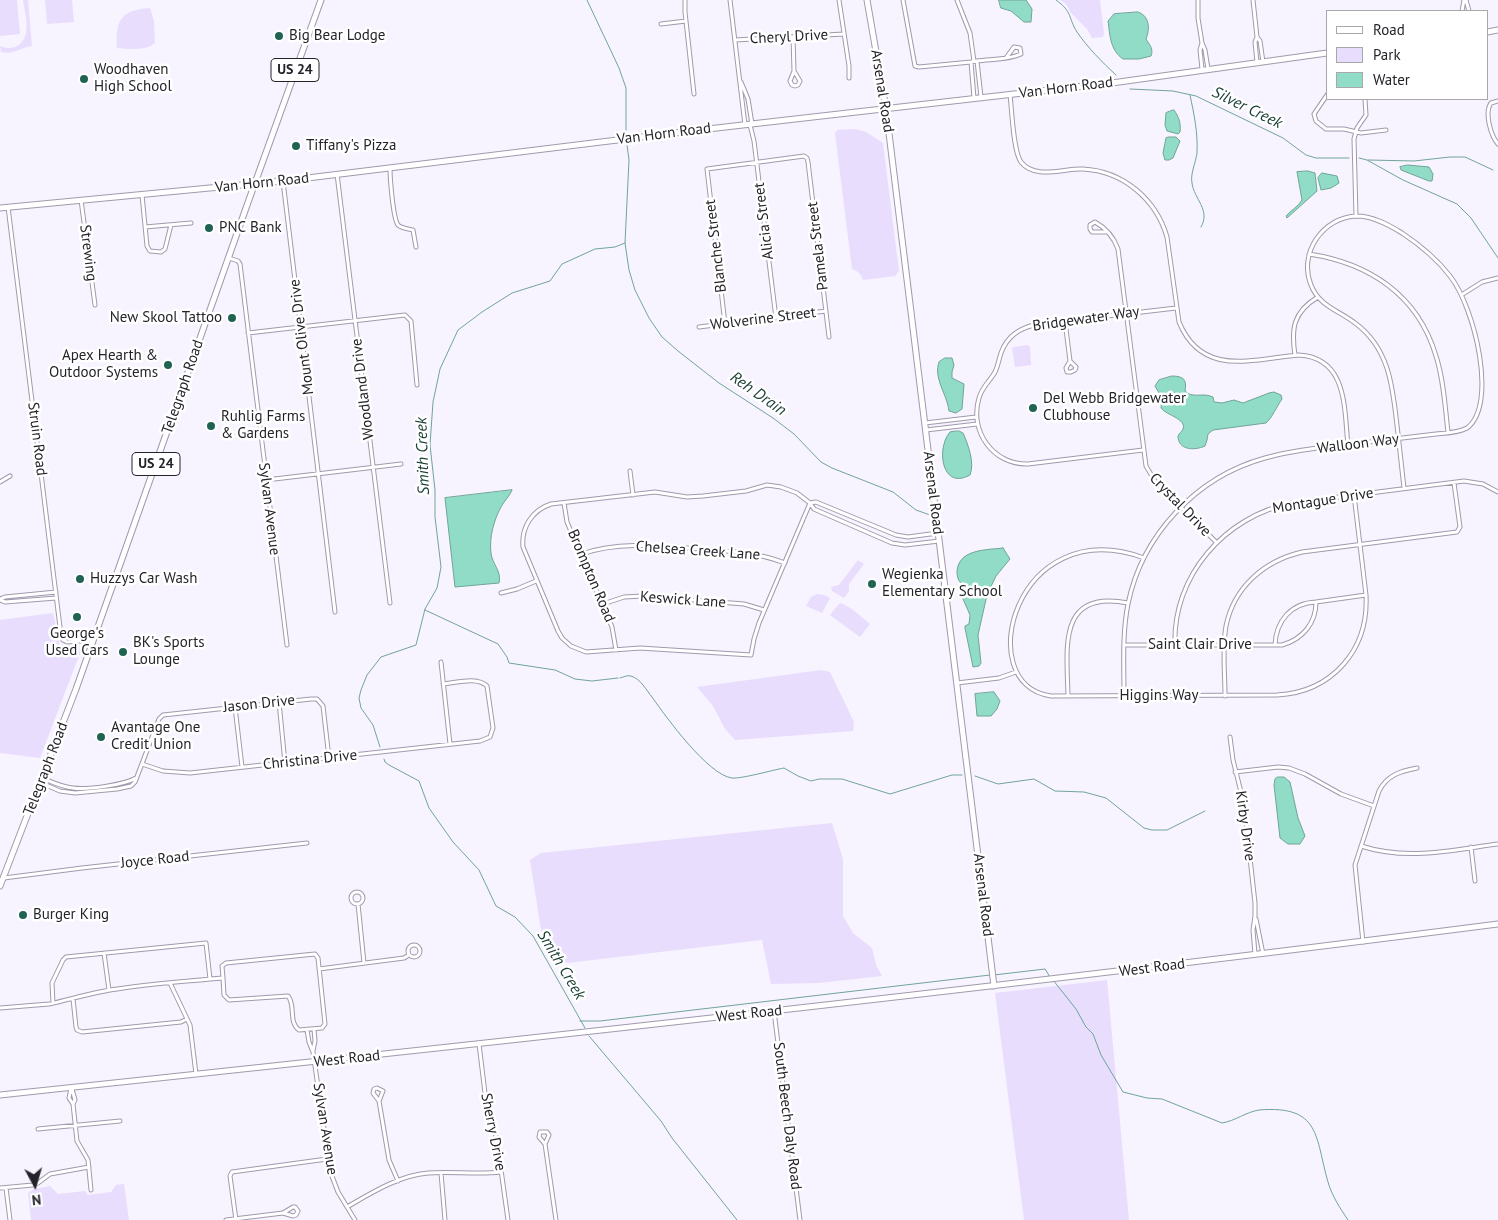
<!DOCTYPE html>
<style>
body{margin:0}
#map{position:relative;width:1498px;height:1220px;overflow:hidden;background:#f7f3ff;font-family:"PT Sans",sans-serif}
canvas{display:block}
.legend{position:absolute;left:1326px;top:10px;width:162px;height:90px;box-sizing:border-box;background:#fff;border:1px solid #a8a7aa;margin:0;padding:6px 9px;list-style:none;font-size:15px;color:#25232a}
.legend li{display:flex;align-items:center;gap:10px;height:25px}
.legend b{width:25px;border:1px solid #a8a7aa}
.north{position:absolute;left:10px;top:1160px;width:50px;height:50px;-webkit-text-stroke:4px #fff;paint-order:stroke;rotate:174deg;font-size:14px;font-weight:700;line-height:20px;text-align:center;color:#25232a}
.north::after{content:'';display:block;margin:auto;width:18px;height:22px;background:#25232a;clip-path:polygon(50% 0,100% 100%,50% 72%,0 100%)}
</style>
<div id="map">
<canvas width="1498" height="1220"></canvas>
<ul class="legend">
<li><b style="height:6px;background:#fff"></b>Road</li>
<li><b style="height:14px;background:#e9ddfe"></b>Park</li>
<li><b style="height:14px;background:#90dcc6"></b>Water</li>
</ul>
<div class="north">N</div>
</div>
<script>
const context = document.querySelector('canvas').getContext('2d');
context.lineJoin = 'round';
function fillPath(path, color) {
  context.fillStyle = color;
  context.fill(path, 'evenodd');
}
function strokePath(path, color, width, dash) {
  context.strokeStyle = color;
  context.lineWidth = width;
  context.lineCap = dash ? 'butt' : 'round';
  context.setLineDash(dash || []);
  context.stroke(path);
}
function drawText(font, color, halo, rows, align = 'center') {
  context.font = font + ' "PT Sans",sans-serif';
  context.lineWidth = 5;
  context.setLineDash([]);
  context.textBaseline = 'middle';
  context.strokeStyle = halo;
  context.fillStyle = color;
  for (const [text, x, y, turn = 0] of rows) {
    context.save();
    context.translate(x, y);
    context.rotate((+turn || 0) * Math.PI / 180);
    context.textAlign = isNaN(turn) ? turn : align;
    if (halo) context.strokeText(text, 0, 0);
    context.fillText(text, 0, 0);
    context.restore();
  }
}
const green = new Path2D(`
 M0,0H17L20,34L0,36Z
 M23,0H28L32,46C21,47 14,55 1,52L0,46C5,48 10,49 15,47C33,40 25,14 23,0Z
 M45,0H72L74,22L47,24Z
 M1060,0H1100L1104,33L1103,37L1092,38L1087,29L1071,13L1066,4Z
 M150,8L154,21L155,43C146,51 129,49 117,48C115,19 122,10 150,8Z
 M855,129L866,132L883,143L899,271L895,276L863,280C861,274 858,271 852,269L835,133L837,130Z
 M1027,345L1030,347L1031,365L1015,367L1012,349L1013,347Z
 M858,560L864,564L849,584V591L844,598L832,591L831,587L839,585Z
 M817,594L824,595L830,598L822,613L806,606L811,597Z
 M841,603L852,609L870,624L860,637L830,615L838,605Z
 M53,613L60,645L79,646L82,648L40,758L0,753V620Z
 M821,670L830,672L854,722L853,731L735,740L725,729L713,706L697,687Z
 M832,823L843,859V916L853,933L872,948L876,965L882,976L819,983L771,984L762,940L567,963L547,949L541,930L530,860L541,853Z
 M1107,980L1129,1220H1024L995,993Z
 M124,1184L129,1220H31L28,1193L34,1189L50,1186L58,1194L85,1191L88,1195L111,1192L116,1185Z`);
const water = new Path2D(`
 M999,0H1026L1032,9L1031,22H1024L1011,11L1001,8Z
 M1138,12C1150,16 1150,29 1146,39C1149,44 1154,49 1151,56L1139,59H1123C1110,50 1110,35 1108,21L1114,14Z
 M1174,110C1179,117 1181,123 1180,132L1178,134L1167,131L1165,125L1166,113Z
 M1169,137H1176L1180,141L1173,158L1169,160H1165L1163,153L1166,138Z
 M1408,165L1429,167L1433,174L1432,181H1429L1401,170L1400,167Z
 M1308,171L1315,173L1317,191L1287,218L1286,216C1291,210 1298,207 1302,200L1297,172Z
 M1322,173L1337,176L1339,183L1331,188L1321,190L1318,178Z
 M945,358H952L954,365L952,372V378L964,384L962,409L956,413L949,411C947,394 933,378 939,362Z
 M1172,376C1184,376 1187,380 1185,391C1192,399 1203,392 1213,397L1214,402L1222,403L1234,400L1243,403L1269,393L1274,392L1281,395L1282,399C1277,406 1272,418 1266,423L1213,430L1208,434L1207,440L1205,446C1194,451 1178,450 1178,436C1179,433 1182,432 1183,429C1187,419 1166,415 1161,408L1162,398L1155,386L1159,380Z
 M959,431L963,433C968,444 975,463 970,475C941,491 936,447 950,432Z
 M512,490C510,496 504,501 501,507C494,520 489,537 491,553C492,564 502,571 499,583L455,587L445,498Z
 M1003,548L1010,559L996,576L987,595L978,635L981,663L979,666L973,667L965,628V626L969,624L970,615L960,592L963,585C958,581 957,577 957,571C959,549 986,550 1003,548Z
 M994,692L1000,701L997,709L991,716H977L975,694Z
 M1278,777H1284L1290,782L1298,818L1305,836L1300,844H1288L1280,838L1274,785L1275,779Z`);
const stream = new Path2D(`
 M587,0L619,68L626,88V134
 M1056,0C1073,12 1068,18 1077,32C1088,48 1102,62 1116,75
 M1130,89L1173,91L1196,96L1283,138L1306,155L1316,158H1349
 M1190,95C1194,114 1198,132 1197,153C1196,162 1190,174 1192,183C1194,199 1211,210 1201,227
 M627,145L629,160L625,243L629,270L635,290L649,318L662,337L678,351L719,383L773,418L794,434L821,462L832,468L893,492L916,510L930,515
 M1359,158L1367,160L1403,180L1457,204L1471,218L1498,258
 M1368,160L1414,161L1450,157H1465L1493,170
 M425,610L498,644L507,657L509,663L555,670L575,679L592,681L618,678
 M620,678C624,677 627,675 631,676C641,679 646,690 652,697C666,717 708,775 732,778C741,779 773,770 784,768L798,776L811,781L819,779H842L890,794L952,775H962
 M380,747L373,725L361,708L359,698L361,690L367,675L381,657L416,645L425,609L437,588L441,567L435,517V490L430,445L433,402L440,369L458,330L482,312L512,293L550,281L562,264L595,249L615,247L625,243
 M384,759L385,762L389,765L419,781L429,808L453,842L479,870L496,906L515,917L533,936L585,1028
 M975,776L998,784L1034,779L1055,791L1084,792L1106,798L1144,828L1152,830H1167L1205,811
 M994,975L1045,969L1050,977
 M1053,980L1076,1009L1086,1027L1093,1034L1101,1055L1123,1092L1147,1098L1162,1099L1222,1123C1235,1121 1246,1112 1259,1110C1321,1105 1315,1137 1328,1182C1332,1196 1340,1208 1348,1220
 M580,1021H600L990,975
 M589,1036L661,1121L672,1138L737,1220`);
const street = new Path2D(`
 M685,0V12L694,94
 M730,0L745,125
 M839,0L849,66V78
 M903,0L915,66L919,67L971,62L977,61C990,59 1009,60 1021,54L1020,48L1014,47L1006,58
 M957,0L970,33L974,61
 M1198,0V18L1202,43L1200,50L1202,69
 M1253,0L1257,37L1260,41L1263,62
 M1466,0L1469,11
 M1462,11L1464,0
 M661,24L686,21
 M793,37L794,71L790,81L792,85L795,86L798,85L800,81L794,71
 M1257,37L1255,42L1257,62
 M735,40L844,34
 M1202,43L1205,50L1208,69
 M977,61L981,97
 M971,62L974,98
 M741,82L748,99L752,124
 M1010,95C1012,110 1013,151 1021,162C1035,180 1064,168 1083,169C1123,171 1156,199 1167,237L1179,322C1202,378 1253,359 1299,355C1348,358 1344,409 1348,445
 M1327,95L1314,114L1316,121L1326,129H1344L1361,133L1386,130
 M1498,101L1491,103C1484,113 1491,136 1498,144
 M750,125L754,141L776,318
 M390,168C390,178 393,218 398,225C401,228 408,229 413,230L416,247
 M337,174L390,603
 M283,181L335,612
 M142,195L147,246L150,251L161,252L165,249L171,225
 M81,200L95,305
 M8,207L61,635L63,640L67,642L93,640
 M1356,216L1354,139L1357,128L1366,115L1365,99
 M145,227L191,223
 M1107,232H1092L1090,229V225L1095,222C1106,228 1114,238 1118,249L1146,466L1155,481L1216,542
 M1309,254C1369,263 1418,295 1436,356C1444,381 1445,407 1448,432
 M229,258L238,261L240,264L287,645
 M1463,294L1482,282L1498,278
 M1065,321L1070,361L1066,368L1067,372H1071L1075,370L1076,367L1070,361
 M725,324L707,169L804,156L807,158L808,162L829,337
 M699,327L826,311
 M248,333L405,315L411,321L417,385
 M1295,355C1291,329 1293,312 1318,297
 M925,423L976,417
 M926,430L977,424
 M1143,450L1028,464C993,465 969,431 979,398C982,387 990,381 995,372C998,366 999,359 1001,353C1007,336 1021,327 1039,324L1176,308
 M630,471L633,495
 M266,480L401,464
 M0,482L10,476
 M564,503L567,522L612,627L616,650
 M810,503L759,623L754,639L751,655L640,648L586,652L571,646L562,638L558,631L523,547C521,528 532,510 551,504L655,492L687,497L703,496L746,491L767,485L781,487L797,493L810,503L814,509L892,543L905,545L939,541
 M810,503L816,502L896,535L908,537L938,533
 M582,554C619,541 660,546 699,549C730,551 756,552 785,563
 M1144,558C1015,511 970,685 1051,696L1277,695C1332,692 1369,650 1366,595L1354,495
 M501,593L517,589L536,581
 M0,599L5,597L56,592
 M0,600L5,602L56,598
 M603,604L624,597L643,596L744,604L764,610
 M1124,645H1282C1303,639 1316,623 1316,602L1366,595
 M1275,645C1276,621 1291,603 1316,602
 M1175,646C1172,576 1225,516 1292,503L1464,481L1483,484L1498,492
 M441,662L450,744
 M957,683L999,678L1016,672
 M1068,696C1067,648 1057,589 1128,603
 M1124,696C1124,666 1122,634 1128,604C1142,535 1196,477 1265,458C1296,449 1329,447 1361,443C1386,440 1411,437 1436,434C1446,433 1458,433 1467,428C1498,405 1475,308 1450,276C1437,259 1420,245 1402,233C1389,225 1373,216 1357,216C1323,217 1298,253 1311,285C1319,306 1338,310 1355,323C1392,350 1393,393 1398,434C1400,452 1402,470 1404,488
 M1225,696C1225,673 1222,648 1226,626C1234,587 1264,561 1302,552L1457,532L1460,527L1454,483
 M279,702L285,763
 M235,707L242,767
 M1230,737L1233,760L1244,804L1255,903V916L1253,930L1255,954
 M142,764L163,771L190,773L480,741L490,737L493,728L487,686C477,676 456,683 443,684
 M1235,772L1278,767L1289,768L1305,774L1341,794L1374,806
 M42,778C52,782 62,787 73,788C87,790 124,785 136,778
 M41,783L60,791L75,793L117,789L131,786L135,782L159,719L163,715L311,699H317L323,706L329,758
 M1361,846C1408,861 1451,850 1498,844
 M1471,847L1475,881
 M4,878L82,868L307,843
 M351 898a6 6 0 1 1 12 0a6 6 0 1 1-12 0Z
 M358,904L364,963
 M1256,919L1263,954
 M1363,942L1355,865L1379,791C1387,775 1401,771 1417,768
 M408 951a6 6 0 1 1 12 0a6 6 0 1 1-12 0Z
 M104,953L109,990
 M319,969L404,958L409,955
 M210,979L223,978L224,995L229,1000L288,996C296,1005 288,1022 299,1030L322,1028L325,1024L318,958L315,954L226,963L222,966L223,978
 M170,983L190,1025L196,1074
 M73,999L76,1027L77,1030L82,1032L181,1022L187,1019
 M0,1008L49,1004C72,999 94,992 117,989C148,984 179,982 210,979L206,943L66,957L63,960L52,983L53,1003
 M774,1011L800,1220
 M307,1030L309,1042L313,1052L330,1171L338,1192L355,1220
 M479,1044L485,1093L497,1141L508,1220
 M313,1051L315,1041L314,1029
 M71,1088L69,1098L73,1104L77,1141L88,1160L91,1190
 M72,1089L75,1100L73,1104
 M379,1101L373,1093L374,1089L377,1088L383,1091L379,1101L389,1160L398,1181
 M38,1129L120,1121
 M545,1144L549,1135L547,1132H540L539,1137L545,1144L556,1220
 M441,1173L445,1220
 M0,1188L33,1185L38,1183L50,1174L89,1167
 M6,1188L10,1220
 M347,1207C371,1193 400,1175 428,1173C452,1171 477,1175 501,1172
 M226,1220L283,1213L293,1207H295L298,1211L296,1215L293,1216L283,1213
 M236,1220L230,1176L232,1172L327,1159`);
const secondary = new Path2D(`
 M867,0L886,109L994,986
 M1487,32L1498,30
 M0,208L283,181L699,130L1119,82L1327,53
 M0,1095C500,1042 999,988 1498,924`);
const primary = new Path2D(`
 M0,886L76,689L246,208L321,0`);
const markers = [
 [279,36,5,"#206353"],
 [84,79,5,"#206353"],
 [296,146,5,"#206353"],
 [209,228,5,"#206353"],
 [232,318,5,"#206353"],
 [168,365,5,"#206353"],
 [1033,408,5,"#206353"],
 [211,426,5,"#206353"],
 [80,579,5,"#206353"],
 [872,584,5,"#206353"],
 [77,617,5,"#206353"],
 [123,652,5,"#206353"],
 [101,737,5,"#206353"],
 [23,915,5,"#206353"]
];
const shields = [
 [295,70,48],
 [156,464,48]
];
const shieldNames = [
 ["US 24",295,70],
 ["US 24",156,464]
];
const poiNames = [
 ["Big Bear Lodge",289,36],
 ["Woodhaven",94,70],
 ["High School",94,87],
 ["Tiffany's Pizza",306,146],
 ["PNC Bank",219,228],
 ["New Skool Tattoo",222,318,"right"],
 ["Apex Hearth &",158,356,"right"],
 ["Outdoor Systems",158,373,"right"],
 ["Del Webb Bridgewater",1043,399],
 ["Clubhouse",1043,416],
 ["Ruhlig Farms",221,417],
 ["& Gardens",221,434],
 ["Wegienka",882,575],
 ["Elementary School",882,592],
 ["Huzzys Car Wash",90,579],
 ["George's",77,634,"center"],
 ["Used Cars",77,651,"center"],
 ["BK's Sports",133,643],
 ["Lounge",133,660],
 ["Avantage One",111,728],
 ["Credit Union",111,745],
 ["Burger King",33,915]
];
const streetNames = [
 ["Cheryl Drive",789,37,-3],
 ["Van Horn Road",1066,88,-7],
 ["Arsenal Road",882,91,81],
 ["Van Horn Road",664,134,-7],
 ["Van Horn Road",262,183,-6],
 ["Alicia Street",764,221,-97],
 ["Blanche Street",716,246,-97],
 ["Pamela Street",818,246,-97],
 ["Strewing",88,253,83],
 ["Wolverine Street",763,319,-7],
 ["Bridgewater Way",1086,319,-8],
 ["Mount Olive Drive",302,337,-97],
 ["Telegraph Road",183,387,-71],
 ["Woodland Drive",363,389,-97],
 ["Struin Road",37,439,83],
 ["Walloon Way",1358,444,-7],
 ["Arsenal Road",933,493,83],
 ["Montague Drive",1323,501,-9],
 ["Crystal Drive",1180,505,46],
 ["Sylvan Avenue",269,509,83],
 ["Chelsea Creek Lane",698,551,4],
 ["Brompton Road",591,576,67],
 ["Keswick Lane",683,600,4],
 ["Saint Clair Drive",1200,645],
 ["Higgins Way",1159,696],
 ["Jason Drive",259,704,-6],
 ["Christina Drive",310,760,-6],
 ["Telegraph Road",46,769,-69],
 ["Kirby Drive",1245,826,82],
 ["Joyce Road",155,860,-6],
 ["Arsenal Road",983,895,83],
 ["West Road",1152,968,-7],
 ["West Road",749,1014,-6],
 ["West Road",347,1059,-6],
 ["South Beech Daly Road",787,1116,83],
 ["Sylvan Avenue",325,1129,81],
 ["Sherry Drive",493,1132,79]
];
const waterNames = [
 ["Silver Creek",1247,108,26],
 ["Reh Drain",758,394,35],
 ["Smith Creek",423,456,-92],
 ["Smith Creek",561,965,59]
];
fillPath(green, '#e9ddfe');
fillPath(water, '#90dcc6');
strokePath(water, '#70a497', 1);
strokePath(stream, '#70a497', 1);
strokePath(street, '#a19aac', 5);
strokePath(secondary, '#a19aac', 7);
strokePath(primary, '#a19aac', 7);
strokePath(street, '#fff', 3);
strokePath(secondary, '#fff', 5);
strokePath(primary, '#fff', 5);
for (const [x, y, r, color] of markers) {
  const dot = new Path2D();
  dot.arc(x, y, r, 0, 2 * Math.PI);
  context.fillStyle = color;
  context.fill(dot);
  strokePath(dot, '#fff', 2);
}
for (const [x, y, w] of shields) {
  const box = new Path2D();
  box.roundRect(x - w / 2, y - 11.5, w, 23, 4);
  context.fillStyle = '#fff';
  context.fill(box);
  strokePath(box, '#25232a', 1);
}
drawText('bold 14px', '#25232a', null, shieldNames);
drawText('15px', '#25232a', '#fff', poiNames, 'left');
drawText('15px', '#25232a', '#fff', streetNames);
drawText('italic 16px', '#1d4137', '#fff', waterNames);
</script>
